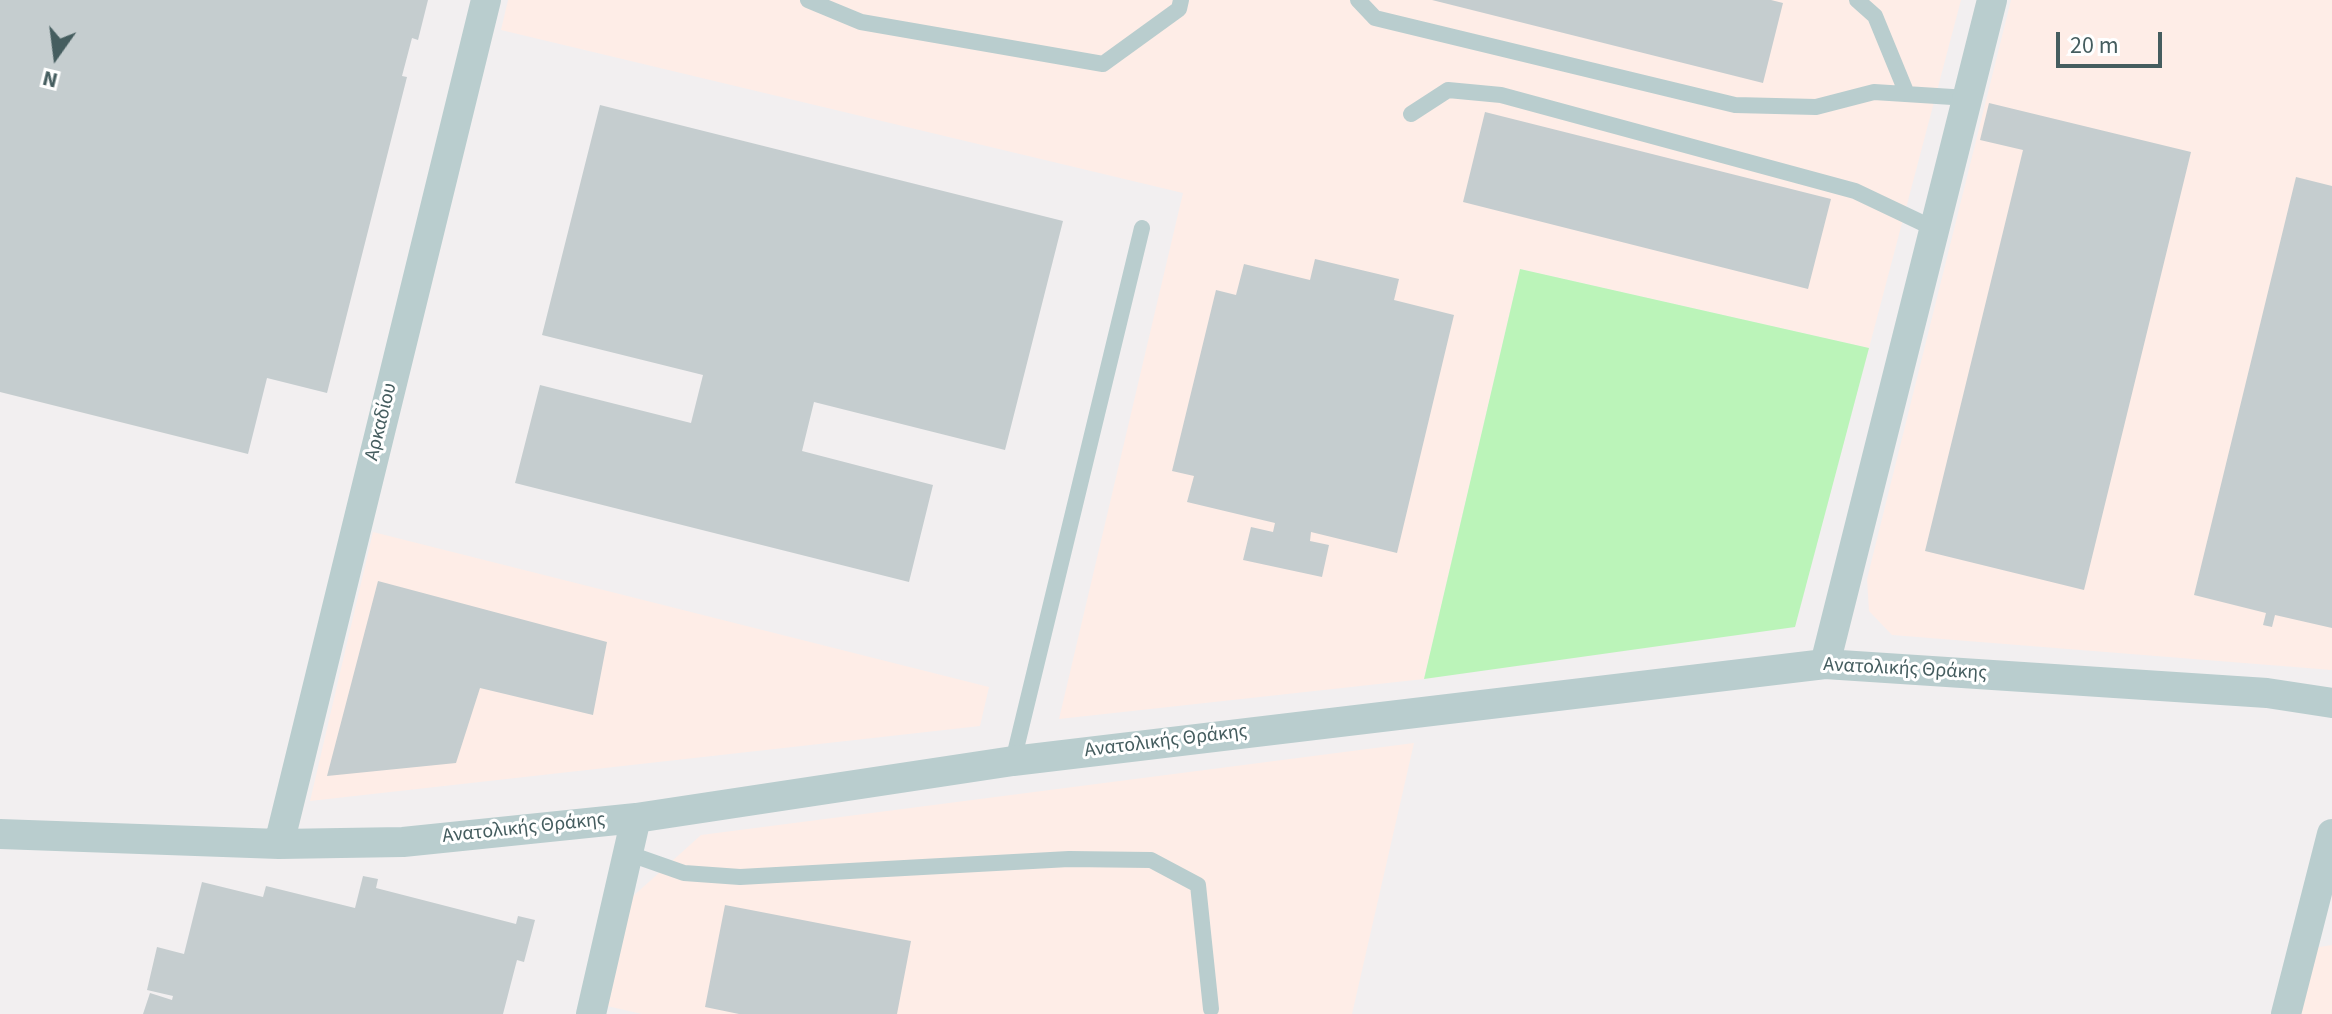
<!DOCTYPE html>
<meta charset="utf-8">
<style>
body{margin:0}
#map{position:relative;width:2332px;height:1014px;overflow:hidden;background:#f2eff0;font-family:"Source Sans 3",sans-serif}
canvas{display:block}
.north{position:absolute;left:16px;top:16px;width:80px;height:80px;-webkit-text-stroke:6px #fff;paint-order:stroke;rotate:194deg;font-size:22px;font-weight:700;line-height:32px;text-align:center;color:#455d5f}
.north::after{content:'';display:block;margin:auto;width:28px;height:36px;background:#455d5f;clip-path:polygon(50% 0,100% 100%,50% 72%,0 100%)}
.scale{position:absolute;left:2056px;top:32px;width:106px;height:36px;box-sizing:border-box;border:4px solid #455d5f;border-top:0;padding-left:10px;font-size:24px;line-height:28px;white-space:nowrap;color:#455d5f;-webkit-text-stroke:6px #fff;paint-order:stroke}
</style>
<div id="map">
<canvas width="2332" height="1014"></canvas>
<div class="north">N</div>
<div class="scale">20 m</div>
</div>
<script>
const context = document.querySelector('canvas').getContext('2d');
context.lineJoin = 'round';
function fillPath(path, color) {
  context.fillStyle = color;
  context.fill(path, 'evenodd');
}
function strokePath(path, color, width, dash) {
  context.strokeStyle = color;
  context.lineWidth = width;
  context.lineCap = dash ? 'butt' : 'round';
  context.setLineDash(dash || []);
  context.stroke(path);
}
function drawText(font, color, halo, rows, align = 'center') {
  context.font = font + ' "Source Sans 3",sans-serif';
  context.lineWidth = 6;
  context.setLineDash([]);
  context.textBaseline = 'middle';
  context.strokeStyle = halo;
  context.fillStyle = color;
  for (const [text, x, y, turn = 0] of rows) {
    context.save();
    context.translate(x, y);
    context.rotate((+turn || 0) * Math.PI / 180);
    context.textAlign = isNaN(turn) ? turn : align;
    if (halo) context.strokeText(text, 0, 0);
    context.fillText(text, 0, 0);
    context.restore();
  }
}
const commercial = new Path2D(`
 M508,0H1961L1869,348L1520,269L1424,679L1059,719L1183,193L501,30Z
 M2011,0H2332V670L1892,635L1869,611L1867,579Z
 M373,532L989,687L980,726L310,801Z
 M1414,743L1352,1014H642L607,1006L631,898L701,835Z
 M2332,945V1014H2296L2313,948Z`);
const green = new Path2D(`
 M1520,269L1869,348L1795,627L1424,679Z`);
const building = new Path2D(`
 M0,0H428L418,40L412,38L402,76L407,77L327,393L267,378L248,454L0,392Z
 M1432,0H1771L1783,3L1763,83Z
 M1989,103L2191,152L2084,590L1925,551L2023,150L1980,140Z
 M600,105L1063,221L1005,450L814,402L802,451L933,485L909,582L515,483L540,385L691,423L703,375L542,335Z
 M1485,112L1831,199L1808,289L1463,202Z
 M2296,177L2332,186V628L2275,615L2272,627L2263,625L2266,613L2194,595Z
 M1315,259L1399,279L1394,300L1454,315L1397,553L1311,532L1310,541L1329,545L1322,577L1243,560L1251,527L1273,532L1275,523L1187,502L1194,476L1172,471L1216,290L1236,295L1244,264L1310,280Z
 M378,581L607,642L593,715L480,688L456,763L327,776Z
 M363,876L378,879L376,888L516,924L518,916L535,920L524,962L517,960L503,1014H143L150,993L172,1000L173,996L147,990L157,947L184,954L202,882L263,897L266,886L355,908Z
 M725,905L911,941L897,1014H739L705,1007Z`);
const lane = new Path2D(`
 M808,0L861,22L1103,64L1179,9L1181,0
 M1358,0L1375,18L1735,105L1816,107L1874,92L1968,98
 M1857,0L1875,16L1907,94
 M1411,114L1448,90L1501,95L1855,191L1935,229
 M1013,761L1142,228
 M627,853L684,873L740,877L1069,859L1151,860L1198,885L1211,1009`);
const street = new Path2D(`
 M1825,664L1992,0
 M0,834L279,844L403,842L636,818L1013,761L1825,664L2267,693L2332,703
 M279,844L486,0
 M591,1014L636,818
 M2286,1014L2332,834`);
const streetNames = [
 ["Αρκαδίου",382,422,-76],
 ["Ανατολικής Θράκης",1905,670,3],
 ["Ανατολικής Θράκης",1166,742,-7],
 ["Ανατολικής Θράκης",524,829,-6]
];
fillPath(commercial, '#feede7');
fillPath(green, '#bbf4b9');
fillPath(building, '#c5cdcf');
strokePath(lane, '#b9cdce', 16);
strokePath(street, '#b9cdce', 30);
drawText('20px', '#455d5f', '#fff', streetNames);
</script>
